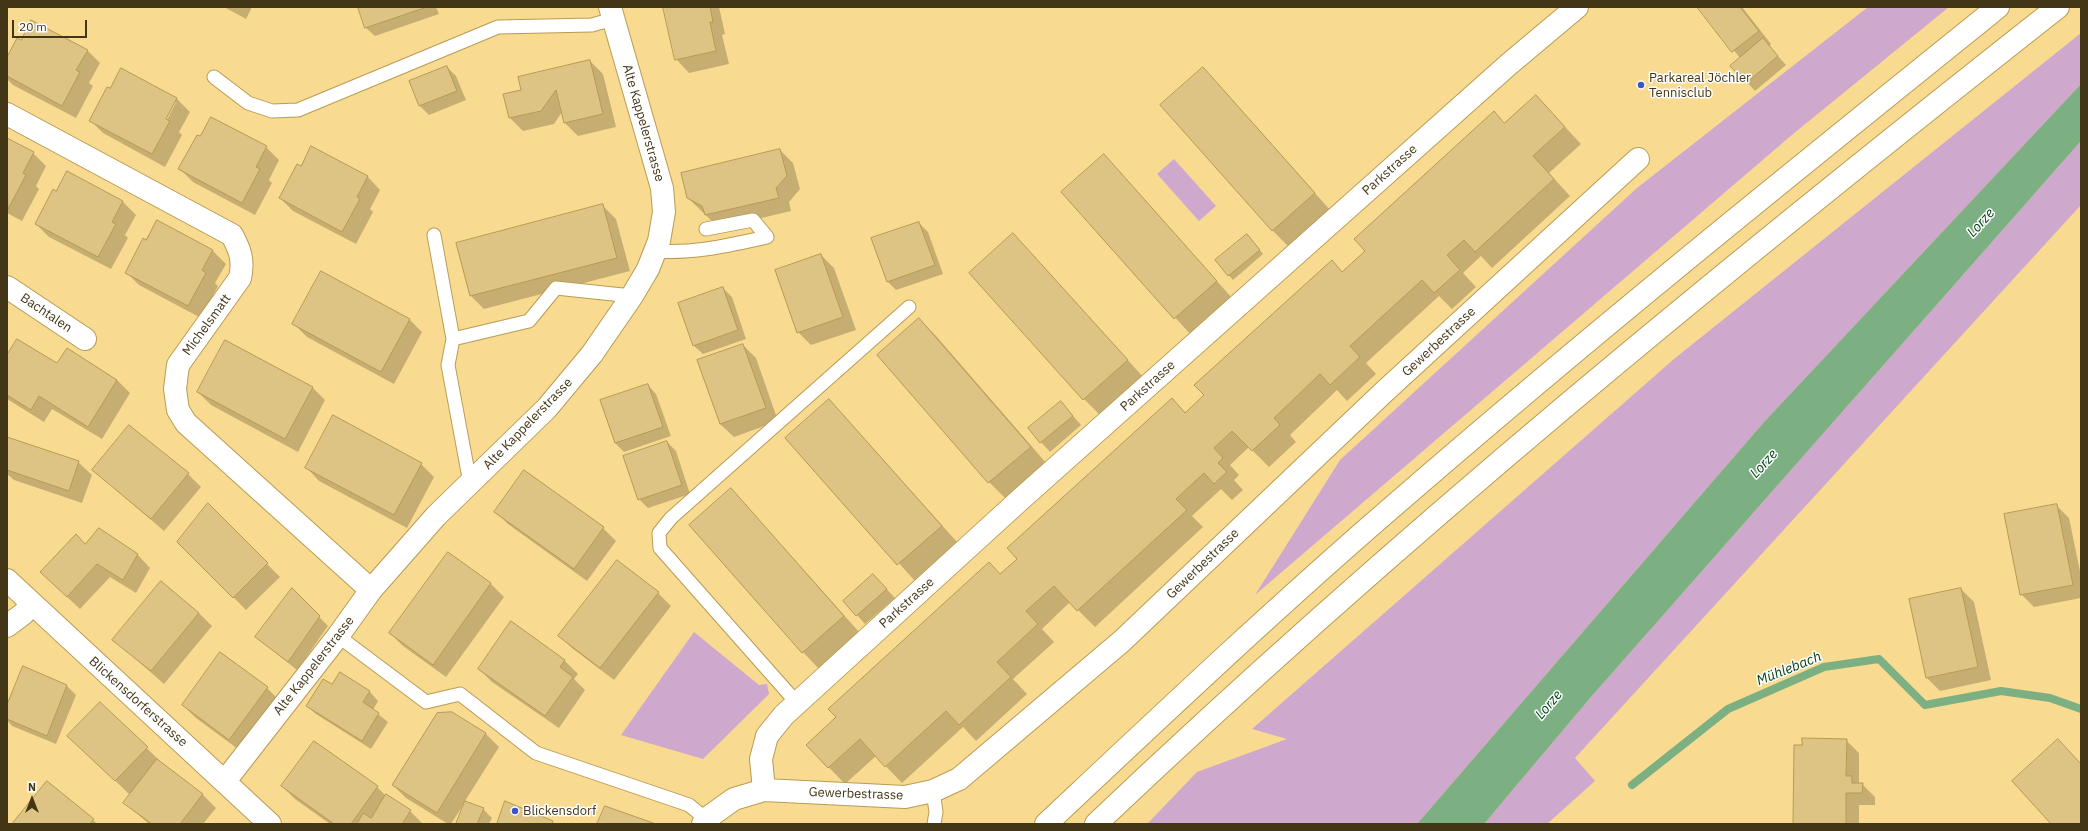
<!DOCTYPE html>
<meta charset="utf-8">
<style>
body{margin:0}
#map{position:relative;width:2088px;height:831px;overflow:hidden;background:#f8da90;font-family:"IBM Plex Sans",sans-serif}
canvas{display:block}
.frame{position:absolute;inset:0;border:8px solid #423617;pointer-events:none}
.north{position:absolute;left:12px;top:779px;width:40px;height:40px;-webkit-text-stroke:3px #fefefe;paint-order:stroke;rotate:0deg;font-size:11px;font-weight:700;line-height:16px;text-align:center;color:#423617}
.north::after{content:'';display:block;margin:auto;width:14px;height:18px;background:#423617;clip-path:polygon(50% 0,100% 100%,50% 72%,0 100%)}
.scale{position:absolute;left:12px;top:20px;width:75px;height:18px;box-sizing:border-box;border:2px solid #423617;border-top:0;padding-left:5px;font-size:12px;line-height:14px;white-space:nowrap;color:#423617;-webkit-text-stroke:3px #fefefe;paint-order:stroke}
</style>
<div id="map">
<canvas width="2088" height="831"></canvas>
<div class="frame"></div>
<div class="north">N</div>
<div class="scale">20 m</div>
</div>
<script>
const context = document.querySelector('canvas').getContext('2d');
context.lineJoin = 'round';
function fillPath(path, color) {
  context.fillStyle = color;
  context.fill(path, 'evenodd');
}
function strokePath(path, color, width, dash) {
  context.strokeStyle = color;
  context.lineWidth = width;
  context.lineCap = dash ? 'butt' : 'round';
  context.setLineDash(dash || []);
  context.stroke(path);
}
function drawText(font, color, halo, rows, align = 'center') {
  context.font = font + ' "IBM Plex Sans",sans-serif';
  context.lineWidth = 3;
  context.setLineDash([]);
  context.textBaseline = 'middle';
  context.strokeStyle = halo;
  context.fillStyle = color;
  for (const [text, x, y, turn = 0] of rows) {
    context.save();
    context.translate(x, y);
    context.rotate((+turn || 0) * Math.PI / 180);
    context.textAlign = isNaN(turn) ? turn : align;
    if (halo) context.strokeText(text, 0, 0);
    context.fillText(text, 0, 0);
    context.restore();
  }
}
const green = new Path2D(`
 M1868,7H1949L1793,134L1255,595L1340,460L1637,188Z
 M2081,33V84L1764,422L1417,824H1147L1197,772L1287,739L1252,729L1674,359Z
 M2081,141V205L1575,758L1595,781L1547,824H1484L1591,697Z
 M1174,159L1216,206L1199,221L1157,174Z
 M694,632L759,685L767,684L769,694L703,759L621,735Z`);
const water = new Path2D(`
 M2081,84V141L1591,697L1484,824H1417L1764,422Z`);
const shadow = new Path2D(`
 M224,7H252L246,19Z
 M359,7H436L439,14L375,36L366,28Z
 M664,7H719L725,34L722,35L729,64L689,73L676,59Z
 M1698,7H1742L1771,44L1769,46L1786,65L1755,91L1732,66L1741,59Z
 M21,41L87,50L100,63L89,83L93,86L76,118L13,85L7,79V59Z
 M590,61L603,74L616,127L578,136L565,123L562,112L554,124L523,131L510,118L504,95L522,91Z
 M447,67L456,76L466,100L429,115L420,106L411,82Z
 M1203,68L1331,211L1289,247L1272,230Z
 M121,70L177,99L190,112L179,132L182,135L165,167L103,133L90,120L111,90ZM174,102H176L165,124L163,123Z
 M1536,96L1581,144L1549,173L1570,196L1492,268L1481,256L1463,273L1476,287L1452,309L1439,296L1366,363L1376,374L1347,401L1337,390L1290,435L1296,442L1269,467L1249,447L1230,465L1239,475L1234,480L1243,490L1232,500L1221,489L1192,516L1203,527L1095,627L1070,602L1042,629L1054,642L1013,679L1027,694L976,741L963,727L902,783L876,756L845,784L807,745L1018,559L1172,400L1186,413L1206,395L1332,261L1343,273Z
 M7,139L33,153L46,166L36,186L39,189L22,221L7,213Z
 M266,147L279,160L269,180L272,183L255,215L193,182L180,169Z
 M780,150L793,163L800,189L789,202L791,211L719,228L687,197ZM698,202L707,209L698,204Z
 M1104,155L1233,299L1191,335L1062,192Z
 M301,167L367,176L380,190L370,209L373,212L356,244L293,211L280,198Z
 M67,172L123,202L136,215L125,235L128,238L111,269L49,237L36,224L57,192Z
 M603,206L616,219L630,271L484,309L471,296L457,244Z
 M157,221L213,251L226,264L215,283L218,286L201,318L139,285L126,272Z
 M919,223L928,232L943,274L896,290L888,282Z
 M1251,239L1263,254L1233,280L1216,261Z
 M1029,251L1144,378L1101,416L1084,399Z
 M821,255L834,268L856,330L811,345L798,332Z
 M723,288L732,297L746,339L703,354L694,346Z
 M409,319L422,332L394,384L307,337L294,324Z
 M919,319L936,336L1047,464L1006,499L989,482L878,355Z
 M743,345L756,358L778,421L734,437L720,424Z
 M67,350L117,380L130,393L102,439L52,409L44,422L7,399V357L58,365Z
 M648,385L656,394L671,436L624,452L615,443L601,401Z
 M312,387L325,400L298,452L211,405L198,392Z
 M829,400L958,543L915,581L786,438Z
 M1061,402L1081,425L1050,452L1029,429Z
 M7,438L78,462L92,475L82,503L14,480L7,474Z
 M667,442L676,451L690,494L648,508L639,499Z
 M421,464L434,477L407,528L319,481L306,467Z
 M93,470L188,474L201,487L164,531Z
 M731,489L860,633L819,669L803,652Z
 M208,505L280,577L246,610L179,542Z
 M2056,505L2069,518L2081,576V598L2034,607L2021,594Z
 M495,511L603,528L616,541L587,581L508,524Z
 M85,545L137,554L150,568L136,593L110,577L80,609L54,585Z
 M448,553L491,584L504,597L446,677L403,646L390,633Z
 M882,584L895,598L865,624L857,615Z
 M292,589L328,626L297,670L256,637Z
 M1961,589L1974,602L1991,680L1940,691L1927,678Z
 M658,593L671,606L614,680L572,648L559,635Z
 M199,613L212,626L164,684L114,640Z
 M511,623L565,661L578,674L574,679L585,690L559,728L492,682L479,669Z
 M23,667L67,686L76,695L56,744L12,726L7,720V708Z
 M340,673L370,692L378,701L373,710L388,722L371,749L316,714L307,706L332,685Z
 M267,688L280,701L242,752L196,718L183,705Z
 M100,703L160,761L159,762L203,795L216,808L203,824H149L125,803L135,789L129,794L82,749Z
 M451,713L486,734L499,747L465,801L483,809L492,818L489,824H457L465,802L451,824H448L406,798L393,785Z
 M1846,740L1859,753V784H1862L1875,797V805H1859V824H1794Z
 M314,742L377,787L386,796L410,811L423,824H330L295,799L282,786Z
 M93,820L97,824H13Z`);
const stream = new Path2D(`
 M1632,785L1728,709L1824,667L1879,659L1925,705L2001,691L2050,698L2081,709`);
const building = new Path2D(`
 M358,7H427L365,28Z
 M663,7H710L713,22H710L716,51L675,60Z
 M1697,7H1740L1759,31L1732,52Z
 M31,20L88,50L76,70L80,72L62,106L7,76V57L17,38L21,40Z
 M1763,38L1778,56L1746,83L1730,66Z
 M590,60L603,114L564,123L556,90L541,111L509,118L503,94L521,90L518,77Z
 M447,66L457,91L419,106L409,81Z
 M1203,67L1315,193L1272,231L1160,105Z
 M121,68L177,98L166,119L170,121L152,154L89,121L107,87L110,88Z
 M1536,95L1565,127L1533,156L1554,179L1475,252L1464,240L1447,255L1460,270L1434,293L1422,280L1350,346L1360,357L1330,385L1320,374L1274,418L1280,425L1252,451L1232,431L1214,448L1223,458L1218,463L1227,472L1214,484L1204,473L1176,499L1187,510L1077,611L1054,586L1026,611L1038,624L997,662L1011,677L959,725L946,711L885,767L860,739L828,768L806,745L836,717L828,709L989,562L1000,574L1017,559L1007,548L1172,398L1185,413L1204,395L1194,385L1332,260L1342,272L1365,251L1354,239L1494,111L1504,123Z
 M211,117L267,146L256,167L260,169L242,203L178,169L197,135L200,136Z
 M7,138L34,152L23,173L26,175L8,209Z
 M311,146L368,176L357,197L360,199L342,232L279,198L297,164L301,166Z
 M780,149L787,176L776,188L779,198L705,215L702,206L687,198L681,173Z
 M1104,154L1217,281L1174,319L1061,192Z
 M67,171L123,201L112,222L116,224L98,257L35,224L53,189L56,191Z
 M603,204L617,258L470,296L456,243Z
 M157,220L213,250L202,270L206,273L188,306L125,273L143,238L146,240Z
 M919,222L935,265L887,282L871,238Z
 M1013,233L1128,360L1083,400L969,273Z
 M1247,234L1260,250L1228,276L1215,260Z
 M821,254L843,317L797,333L775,270Z
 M321,271L410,319L381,372L292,324Z
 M723,287L738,330L693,346L678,303Z
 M919,318L1031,447L988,483L877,355Z
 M17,339L57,363L67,348L117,380L88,427L39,396L31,410L7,395V355Z
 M225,340L313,387L285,439L197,392Z
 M743,344L766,408L720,424L697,360Z
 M648,384L663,427L615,443L600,400Z
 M829,399L942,526L897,565L785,438Z
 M1061,401L1073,416L1040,443L1028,428Z
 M333,415L422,463L394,515L305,468Z
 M129,425L189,473L151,519L92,470Z
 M7,437L79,461L69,491L7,470Z
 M667,441L682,485L638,500L623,456Z
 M524,470L604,527L574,569L494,512Z
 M731,488L844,616L802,653L689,525Z
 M208,503L268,563L233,598L177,542Z
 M2057,504L2073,585L2020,595L2004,514Z
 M99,528L138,554L123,580L97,564L67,597L40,572L76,534L85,544Z
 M448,552L491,583L433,665L389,633Z
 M617,560L659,592L600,668L558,636Z
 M873,574L887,589L856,616L843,601Z
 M161,581L199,613L151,671L112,640Z
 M292,588L320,616L288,662L255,637Z
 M1961,588L1978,667L1926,678L1909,599Z
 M511,621L565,660L560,667L573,677L545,716L478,669Z
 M220,652L268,687L229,740L182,705Z
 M23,666L67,685L47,736L7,719V705Z
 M340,672L370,691L363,702L379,713L362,741L306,706L323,679L332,684Z
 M100,702L148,747L115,781L67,736Z
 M452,712L486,733L437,813L392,785L437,713Z
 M1802,738L1847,739L1846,776H1852V783H1863L1862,793H1846V824H1793L1794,745H1802Z
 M2058,739L2081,764V824H2051L2012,781Z
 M314,741L378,786L351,824H334L281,786Z
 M157,759L203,794L180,824H152L123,803Z
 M47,781L94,819L90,824H12Z
 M386,794L411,810L402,824H357L363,813L371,818Z
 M465,801L484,808L477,824H456Z
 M505,801L553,821L552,824H497Z
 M605,806L656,824H597Z`);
const service = new Path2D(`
 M214,77L248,103L272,111L298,110L498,27L592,25L613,19
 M434,235L453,339
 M655,251C694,254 730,245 767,237L753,220L706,229
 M470,483L448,365L453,339L529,321L556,288L632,296
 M338,636L426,702L460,694L536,753L689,805L706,819
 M797,703L660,548L659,533L671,518L909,307
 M933,791L936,812L934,824`);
const minor = new Path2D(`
 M7,114L232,235C240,250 244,260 240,278L178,365L175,389L178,410L186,423L371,590
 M7,287L85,339
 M225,781L338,636L371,590L436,516L547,408L592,354L632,296L648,269L659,241L664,212L662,188L610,7
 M764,790L761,759L767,736L784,715L1022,498L1508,65L1577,7
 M703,824L706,819L734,799L764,790L905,797L933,791L959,779L1122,641L1385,391L1638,159`);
const tertiary = new Path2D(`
 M7,580L270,824
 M7,626L23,614L32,604`);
const motorway = new Path2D(`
 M1046,824C1159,718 1272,611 1390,509C1589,336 1793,172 1998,7
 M1096,824C1401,534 1728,267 2058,7`);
const markers = [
 [1641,85,4,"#3957c9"],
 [515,811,4,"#3957c9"]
];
const poiNames = [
 ["Parkareal Jöchler",1649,78],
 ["Tennisclub",1649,93],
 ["Blickensdorf",523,811]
];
const streetNames = [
 ["Alte Kappelerstrasse",643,123,74],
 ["Parkstrasse",1390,170,-42],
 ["Bachtalen",46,313,34],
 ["Michelsmatt",207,325,-54],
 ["Gewerbestrasse",1439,342,-43],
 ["Parkstrasse",1148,386,-42],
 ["Alte Kappelerstrasse",528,424,-46],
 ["Gewerbestrasse",1203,564,-44],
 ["Parkstrasse",907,603,-42],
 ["Alte Kappelerstrasse",314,666,-52],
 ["Blickensdorferstrasse",138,702,42],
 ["Gewerbestrasse",856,794,2]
];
const waterNames = [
 ["Lorze",1981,223,-48],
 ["Lorze",1764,464,-48],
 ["Mühlebach",1789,669,-22],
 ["Lorze",1549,705,-50]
];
fillPath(green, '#cfa9cd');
fillPath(water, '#7cb083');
fillPath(shadow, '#0003');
strokePath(stream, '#7cb083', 8);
fillPath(building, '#ddc384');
strokePath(building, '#b79a51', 1);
strokePath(service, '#b99c53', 15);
strokePath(minor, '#b99c53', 24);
strokePath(tertiary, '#b99c53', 24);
strokePath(motorway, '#b99c53', 24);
strokePath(service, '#fff', 13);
strokePath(minor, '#fff', 22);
strokePath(tertiary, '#fff', 22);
strokePath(motorway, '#fff', 22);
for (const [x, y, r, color] of markers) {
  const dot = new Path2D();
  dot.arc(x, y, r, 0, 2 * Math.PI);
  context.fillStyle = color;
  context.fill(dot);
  strokePath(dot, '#fefefe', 1.5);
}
drawText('13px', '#423617', '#fefefe', poiNames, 'left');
drawText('13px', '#423617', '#fefefe', streetNames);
drawText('italic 14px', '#014015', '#fefefe', waterNames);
</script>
